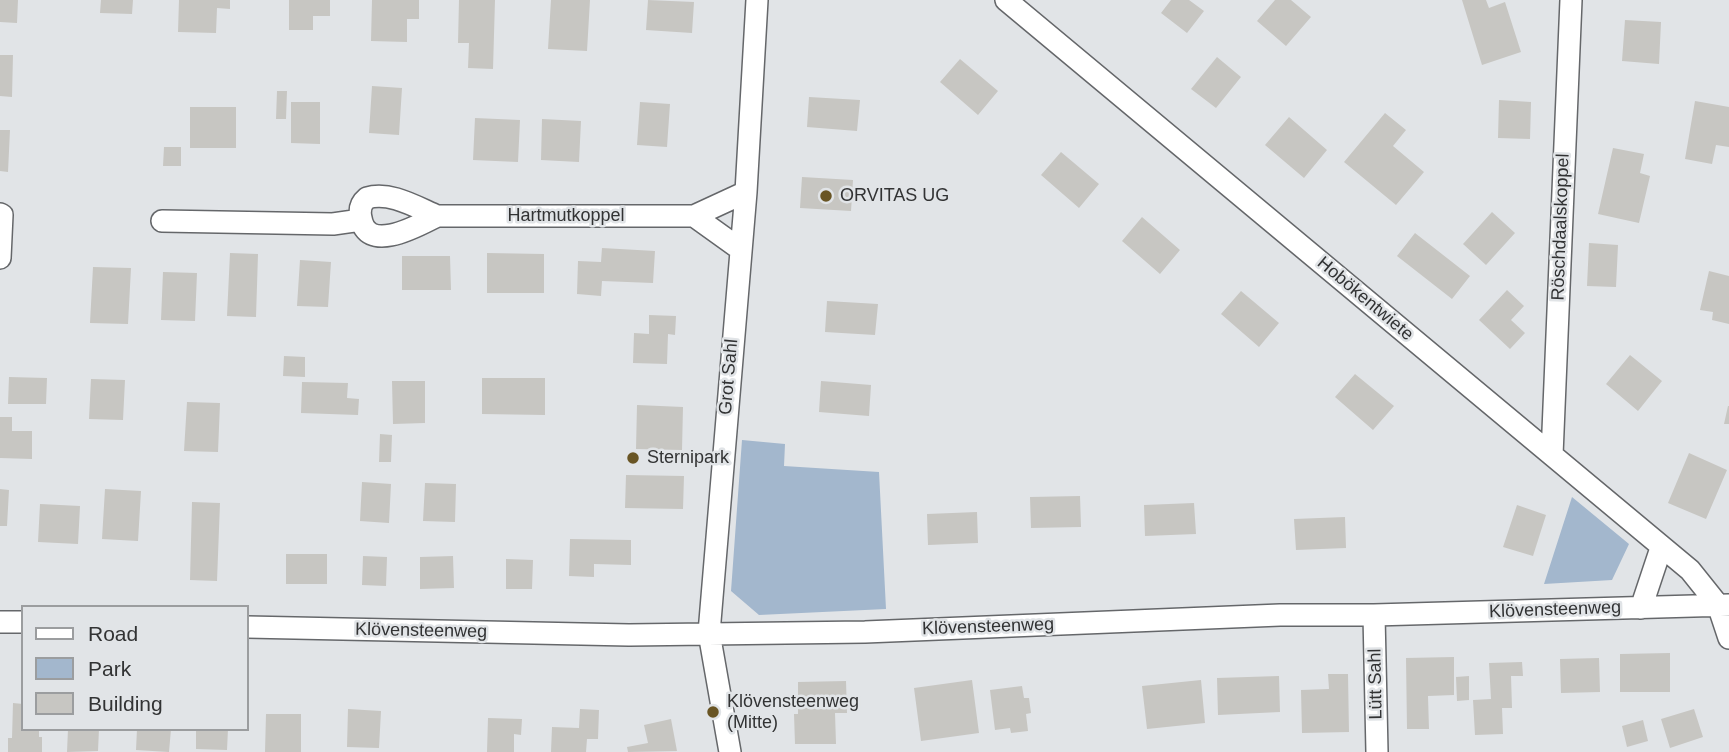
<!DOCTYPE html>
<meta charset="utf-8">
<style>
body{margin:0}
#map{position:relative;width:1729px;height:752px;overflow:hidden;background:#e1e4e7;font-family:Helvetica,sans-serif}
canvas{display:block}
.legend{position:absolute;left:21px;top:605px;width:228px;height:126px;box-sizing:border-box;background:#e1e4e7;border:2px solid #9b9d9f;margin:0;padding:9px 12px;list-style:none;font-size:21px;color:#323334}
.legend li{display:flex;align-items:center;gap:14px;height:35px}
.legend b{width:35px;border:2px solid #9b9d9f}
</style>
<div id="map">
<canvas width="1729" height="752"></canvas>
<ul class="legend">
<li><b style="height:9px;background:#fff"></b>Road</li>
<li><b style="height:19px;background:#a3b7cd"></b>Park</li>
<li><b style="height:19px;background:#c7c6c2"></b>Building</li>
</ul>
</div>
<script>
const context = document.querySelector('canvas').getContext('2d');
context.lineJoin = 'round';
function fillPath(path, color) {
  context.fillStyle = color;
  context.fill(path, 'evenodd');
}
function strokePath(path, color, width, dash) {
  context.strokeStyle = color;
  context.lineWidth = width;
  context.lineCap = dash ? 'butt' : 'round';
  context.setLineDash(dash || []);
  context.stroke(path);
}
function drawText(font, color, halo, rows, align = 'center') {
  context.font = font + ' Helvetica,sans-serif';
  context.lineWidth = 5;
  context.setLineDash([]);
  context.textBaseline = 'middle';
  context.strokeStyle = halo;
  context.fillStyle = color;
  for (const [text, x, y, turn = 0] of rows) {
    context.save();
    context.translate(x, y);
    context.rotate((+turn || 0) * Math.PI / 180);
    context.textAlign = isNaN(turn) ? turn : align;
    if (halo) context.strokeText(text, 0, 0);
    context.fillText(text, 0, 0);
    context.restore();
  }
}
const green = new Path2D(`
 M742,440L785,444L784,466L879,472L886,609L759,615L731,591Z
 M1572,497L1629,544L1612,580L1544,584Z`);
const building = new Path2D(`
 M0,0H18L17,23L0,22Z
 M101,0H133L132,14L100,13Z
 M179,0H230V9L217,8L216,33L178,32Z
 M289,0H330V16H313V30H289Z
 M372,0H419V19H407V42L371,41Z
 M459,0H495L493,69L468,68L469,43H458Z
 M551,0H590L587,51L548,49Z
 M648,0L694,2L692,33L646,30Z
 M1171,0H1189L1204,11L1187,33L1161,13Z
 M1275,0H1291L1311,17L1286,46L1257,21Z
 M1462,0H1486L1489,8L1505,2L1521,52L1482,65Z
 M1625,20L1661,22L1659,64L1622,61Z
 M0,55H13L12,97L0,96Z
 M1217,57L1241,77L1216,108L1191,89Z
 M960,59L998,91L978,115L940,82Z
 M372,86L402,88L399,135L369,133Z
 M277,91H287L286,119H276Z
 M809,97L860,100L857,131L807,127Z
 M1499,100L1531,102L1530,139L1498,138Z
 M1695,101L1729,107V147L1716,145L1712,164L1685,159Z
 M291,102H320V144L291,143Z
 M640,102L670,104L667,147L637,145Z
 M190,107H236V148H190Z
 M1385,113L1406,130L1393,146L1424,172L1396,205L1344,162Z
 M1289,117L1327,150L1304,178L1265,145Z
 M475,118L520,120L518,162L473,160Z
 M542,119L581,121L579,162L541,160Z
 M0,130H10L8,172L0,171Z
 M164,147H181V166H163Z
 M1613,148L1644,154L1640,173L1650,176L1639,223L1598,214Z
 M1061,152L1099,184L1079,208L1041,175Z
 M802,177L853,180L851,211L800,208Z
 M1492,212L1515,233L1486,265L1463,244Z
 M1142,217L1180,250L1160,274L1122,241Z
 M1415,233L1470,276L1452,299L1397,256Z
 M1589,243L1618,245L1616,287L1587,286Z
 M602,248L655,251L653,283L602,281L601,296L577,294L578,261L601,262Z
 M230,253L258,254L256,317L227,316Z
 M487,253L544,254V293H487Z
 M402,256H450L451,290H402Z
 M300,260L331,262L328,307L297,306Z
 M93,267L131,268L128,324L90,323Z
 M1709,271L1729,276V324L1712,320L1713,312L1700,310Z
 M163,272L197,273L195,321L161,320Z
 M1507,290L1524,306L1511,320L1525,333L1510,349L1479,320Z
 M1241,291L1279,323L1259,347L1221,314Z
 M827,301L878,304L875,335L825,332Z
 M649,315L676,316L675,335L668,334L667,364L633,363L634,333L649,334Z
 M1630,355L1662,381L1638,411L1606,384Z
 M284,356L305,357V377L283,376Z
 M1355,374L1394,406L1373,430L1335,397Z
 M9,377L47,378L46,404H8Z
 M482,378H545V415L482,414Z
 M91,379L125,380L123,420L89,419Z
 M392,381H425V423L393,424Z
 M821,381L871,385L869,416L819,412Z
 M302,382L348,383L347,398L359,399L358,415L301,413Z
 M187,402L220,403L218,452L184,451Z
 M637,405L683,407L682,450L636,449Z
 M1728,406H1729V424H1724Z
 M0,417H12V431H32V459L0,458Z
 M380,434L392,435L391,462H379Z
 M1689,453L1727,470L1706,519L1668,503Z
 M626,475L684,476L683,509L625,508Z
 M362,482L391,484L389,523L360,521Z
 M425,483L456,484L455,522L423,521Z
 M0,489L9,490L7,526H0Z
 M105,489L141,491L138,541L102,539Z
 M1080,496L1081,527L1031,528L1030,497Z
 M192,502L220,503L217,581L190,580Z
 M1194,503L1196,534L1145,536L1144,505Z
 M40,504L80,506L78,544L38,542Z
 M1517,505L1546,515L1533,556L1503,547Z
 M977,512L978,543L928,545L927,514Z
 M1345,517L1346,548L1296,550L1294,519Z
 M570,539L631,540V565L594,564V577L569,576Z
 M286,554H327V584H286Z
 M363,556L387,557L386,586L362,585Z
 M453,556L454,588L420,589V557Z
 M506,559L533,560L532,589H506Z
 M1670,653V692H1620V654Z
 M1454,657V695L1428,696L1429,729H1407L1406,658Z
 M1599,658L1600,692L1561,693L1560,659Z
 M1522,662L1523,676H1511L1512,708H1502L1503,734L1475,735L1473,700L1491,699L1489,663Z
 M1328,674H1348L1349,732L1302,733L1301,690L1329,689Z
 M1279,676L1280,712L1218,715L1217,678Z
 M1469,676V700L1457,701L1456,677Z
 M972,680L979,733L921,741L914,688Z
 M1201,680L1205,723L1147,729L1142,686Z
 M846,681L847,713H835L836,744H795L794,714H798V682Z
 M1022,686L1024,698H1029L1031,713L1026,714L1028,731L1011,733L1010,728L995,730L990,690Z
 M13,703L23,704V729H39V737H42V752H8V738H12Z
 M348,709L381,711L379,748L347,747Z
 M580,709L599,710L598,739H587L586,752H551L552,727L579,728Z
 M1694,709L1703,737L1670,748L1661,719Z
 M266,714H301V752H265Z
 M488,718L522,719L521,735L514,734V752H487Z
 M671,719L677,751L628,752L627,747L648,743L644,725Z
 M1643,720L1648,741L1627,747L1622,726Z
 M68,729H99L98,751L67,752Z
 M137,729H171L169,752L136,750Z
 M196,729H228L227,750L196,749Z`);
const street = new Path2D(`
 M1006,0L1690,570L1718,605L1729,638
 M0,214L2,215L0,258
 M437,216C419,225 367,255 361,218C359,210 361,203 367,198C390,191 416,207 437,216H694L746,192
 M694,216L740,249
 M162,221L333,224L361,220
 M1552,455L1571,0
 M1641,608L1661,548
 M1374,615L1377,752
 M0,622H23
 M247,627L629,635L865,632L1280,615H1374L1729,605
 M730,752L709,633L746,192L757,0`);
const markers = [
 [826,196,7,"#695524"],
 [633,458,7,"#695524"],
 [713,712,7,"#695524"]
];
const poiNames = [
 ["ORVITAS UG",840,196],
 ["Sternipark",647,458],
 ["Klövensteenweg",727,702],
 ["(Mitte)",727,723]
];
const streetNames = [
 ["Hartmutkoppel",566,216],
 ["Röschdaalskoppel",1561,227,-88],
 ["Hobökentwiete",1365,299,40],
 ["Grot Sahl",729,377,-85],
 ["Klövensteenweg",1555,610,-2],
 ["Klövensteenweg",988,627,-2],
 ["Klövensteenweg",421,631,1],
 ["Lütt Sahl",1376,684,-91]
];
fillPath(green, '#a3b7cd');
fillPath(building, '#c7c6c2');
strokePath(street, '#65676a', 24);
strokePath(street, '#fff', 21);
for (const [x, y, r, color] of markers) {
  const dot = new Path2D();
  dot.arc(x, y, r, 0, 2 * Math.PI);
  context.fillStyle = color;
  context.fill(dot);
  strokePath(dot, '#e1e4e7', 2.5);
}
drawText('18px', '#323334', '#e1e4e7', poiNames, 'left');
drawText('18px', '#323334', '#e1e4e7', streetNames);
</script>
